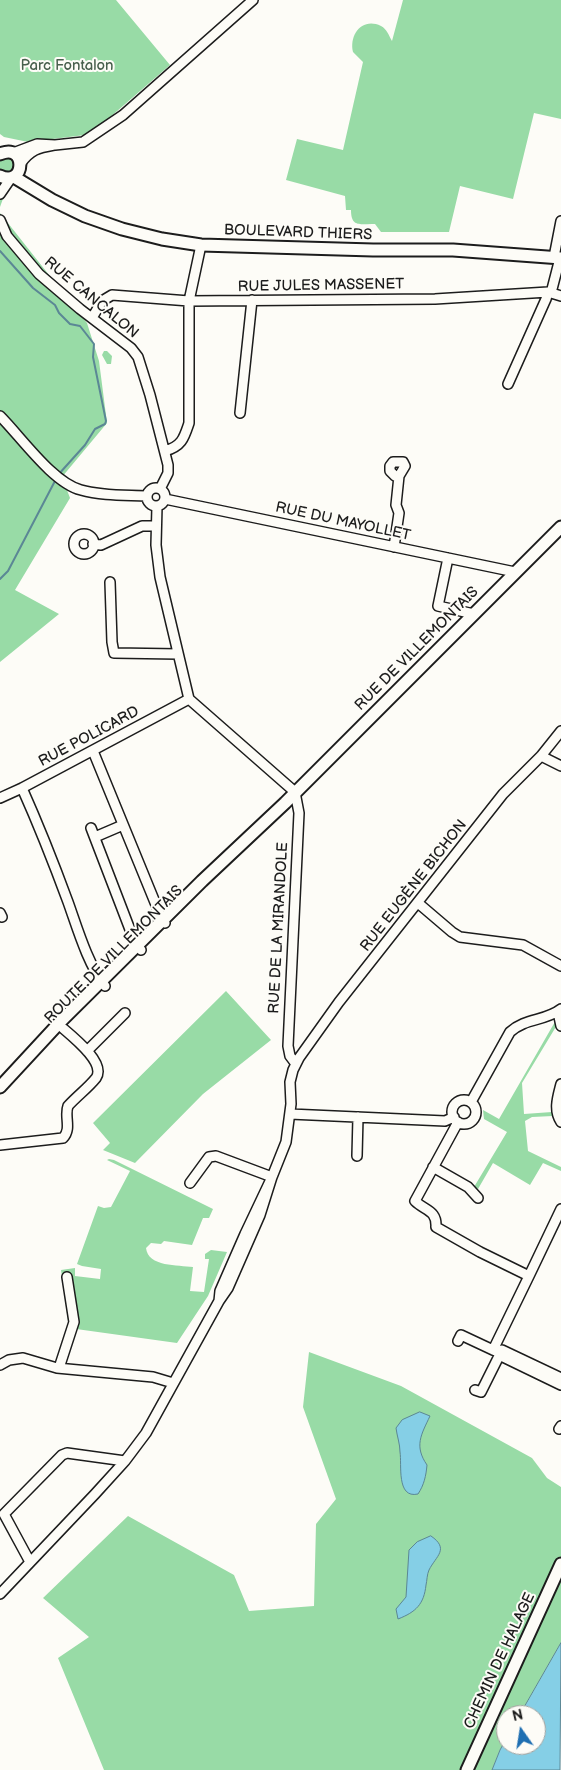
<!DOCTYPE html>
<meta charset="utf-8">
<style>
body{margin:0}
#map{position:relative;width:561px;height:1770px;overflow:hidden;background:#fdfcf7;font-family:"Balsamiq Sans",sans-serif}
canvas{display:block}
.north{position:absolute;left:496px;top:1705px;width:50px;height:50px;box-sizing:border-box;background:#fdfcf7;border:1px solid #a3a29f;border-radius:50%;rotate:347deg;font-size:14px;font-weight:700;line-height:20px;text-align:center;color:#1c1c1c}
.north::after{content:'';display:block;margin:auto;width:18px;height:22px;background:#1f6fb2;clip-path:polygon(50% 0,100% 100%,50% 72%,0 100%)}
</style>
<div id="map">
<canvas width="561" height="1770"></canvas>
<div class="north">N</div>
</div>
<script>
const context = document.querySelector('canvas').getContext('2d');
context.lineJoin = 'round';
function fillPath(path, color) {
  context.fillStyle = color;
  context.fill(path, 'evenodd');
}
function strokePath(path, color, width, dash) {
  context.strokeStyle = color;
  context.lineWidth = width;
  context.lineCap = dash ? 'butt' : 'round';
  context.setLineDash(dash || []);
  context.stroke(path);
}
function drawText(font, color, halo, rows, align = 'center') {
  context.font = font + ' "Balsamiq Sans",sans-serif';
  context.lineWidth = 4;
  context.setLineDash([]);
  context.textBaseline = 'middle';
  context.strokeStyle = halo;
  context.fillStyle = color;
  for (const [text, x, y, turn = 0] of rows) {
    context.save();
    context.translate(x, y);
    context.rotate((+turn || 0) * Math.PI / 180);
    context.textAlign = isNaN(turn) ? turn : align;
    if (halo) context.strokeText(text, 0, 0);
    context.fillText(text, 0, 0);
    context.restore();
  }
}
const green = new Path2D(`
 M0,0H116L170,65L101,125L85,135L28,142L4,137L0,134Z
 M403,0H561V119L534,113L513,199L460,186L449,232H381L375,224C362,223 351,229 351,210H346L345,196L286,180L297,139L343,150L363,62L353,52C349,35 362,17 381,26C387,29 389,36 392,41Z
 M6,156L13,159L20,178L5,193L0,207V160Z
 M0,213L87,323L99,361L107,423L62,477L70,498L15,590L59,614L0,662Z
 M104,351H107L112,356L111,364H107L102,355Z
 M226,991L271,1040L203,1094L135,1163L103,1150L110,1143L93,1123Z
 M556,1020L557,1025L522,1083L524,1114L552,1112L553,1116L532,1117L525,1121L528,1151L561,1167V1171L543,1163L530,1185L493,1163L478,1189L474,1187L507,1132L484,1119L483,1110L499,1119Z
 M109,1159L114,1160L213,1209L209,1218H203L192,1245L164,1241L161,1244L151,1243L146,1248C148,1267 178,1265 193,1267L190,1291L204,1292L209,1259H205V1254L211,1250L227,1252L208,1296L177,1343L69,1328L61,1270L75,1268V1276L100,1279L101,1269L82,1266L77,1264L98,1206L104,1208L111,1207L130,1171L107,1160Z
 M309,1352L401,1386L532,1458L547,1478L561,1487V1643L520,1715H506V1739L500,1750L492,1770H104L58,1658L89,1637L43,1598L128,1516L234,1575L249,1611L314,1606L316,1524L336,1499L303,1407Z`);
const water = new Path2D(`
 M420,1412L430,1416C421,1435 414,1446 427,1465C426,1476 424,1485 418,1494C396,1499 402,1464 400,1452C400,1444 397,1436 396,1428L402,1420Z
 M431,1536C450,1549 436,1556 429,1570C427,1574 427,1581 426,1585C424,1604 416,1612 398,1619L396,1609L406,1597L409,1550L417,1542Z
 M561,1643L560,1770H492L500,1750L506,1739V1745H536V1715H520Z`);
const stream = new Path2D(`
 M0,251L33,288L55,305L59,313L70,324L80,326L94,344L93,357L106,421L105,424L95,429L85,445L58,475
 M0,579L8,571L56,479`);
const minor = new Path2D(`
 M55,145L83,142L123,115L253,0
 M13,153L37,144L55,145C38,148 31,149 20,164
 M0,194L11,178
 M0,220L7,236L39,274L80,309L131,348L138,357L150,395L168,465V473L160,489
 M554,257L561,221
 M551,293L560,258
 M92,318L102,301L112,295L189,301L435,299L548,292L561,296
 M508,384L546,299L548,292
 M240,413L252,300
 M0,416C21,437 53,483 81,490C102,496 125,495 146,496
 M165,451C182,446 184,438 189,423V301L201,245
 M147 497a9 9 0 1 1 18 0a9 9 0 1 1-18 0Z
 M165,499L515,572
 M157,506L156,545L160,577L189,699L295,792L299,813L288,1046L290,1056L296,1064
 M74 544a10 10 0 1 1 20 0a10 10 0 1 1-20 0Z
 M93,544L101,545L142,526H156
 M394,547L399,513L396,505L399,476L405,466L403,462H393L390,466V471L395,476H399
 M448,558L438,606L474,614
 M110,582L112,642L114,653L178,654
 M93,751L161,917L165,923
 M541,756L561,766
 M22,788C39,826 54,864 68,902C77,927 88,965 105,986
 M0,798L22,788L189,699
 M91,828L134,940L141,950
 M95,837L123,825
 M418,903L452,932L460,937L523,945L561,966
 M0,913L2,917
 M558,1012L561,1026
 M87,1051L125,1013
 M561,1084C558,1096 553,1110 561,1122
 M452 1112a12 12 0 1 1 24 0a12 12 0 1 1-24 0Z
 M471,1102L510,1032C525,1018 546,1021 561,1009
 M290,1114L445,1121L454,1117
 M458,1122L415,1201C425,1211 437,1210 436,1227L480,1252L529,1276L493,1350L501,1353
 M0,1145L63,1138C72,1129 64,1116 68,1106C77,1096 88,1088 96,1078C107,1062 69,1034 58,1024
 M357,1156L358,1117
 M433,1167L468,1187L478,1198
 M272,1177L245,1234L220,1291L219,1301L228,1288L260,1215L272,1177L286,1142L291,1104L290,1082L293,1070L299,1058L339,1002L503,794L541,756L561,731
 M190,1183L209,1157L216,1156L272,1177
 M529,1276L561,1209
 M458,1341L461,1335L493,1350
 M499,1355L561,1385
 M0,1365L9,1360L23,1358L57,1368L153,1377L173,1383
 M59,1368L74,1322L67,1277
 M475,1390L481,1392L502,1350L561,1378
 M559,1429L561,1426
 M30,1562L4,1514L62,1455L67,1453L125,1461
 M0,1594L95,1494L125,1461L146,1433L219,1301`);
const major = new Path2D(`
 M0,154C27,142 26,188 0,176
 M14,177L52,200L85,216L122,229L162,239L201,245L373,250H453L561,258
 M0,1087L62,1020L202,881L285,803L561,527
 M467,1770L561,1564`);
const parkNames = [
 ["Parc Fontalon",67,66]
];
const streetNames = [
 ["BOULEVARD THIERS",298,233,2],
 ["RUE JULES MASSENET",321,286,-1],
 ["RUE CANCALON",91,298,40],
 ["RUE DU MAYOLLET",343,522,12],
 ["RUE DE VILLEMONTAIS",417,649,-45],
 ["RUE POLICARD",89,737,-28],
 ["RUE EUGÈNE BICHON",414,886,-52],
 ["RUE DE LA MIRANDOLE",279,928,-87],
 ["ROUTE DE VILLEMONTAIS",114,955,-45],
 ["CHEMIN DE HALAGE",500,1661,-65]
];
fillPath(green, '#98dba6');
fillPath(water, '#85cfe6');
strokePath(water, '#5b8795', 1);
strokePath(stream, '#5b8795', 2);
strokePath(minor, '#1c1c1c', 12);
strokePath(major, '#1c1c1c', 15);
strokePath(minor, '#fdfcf7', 9);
strokePath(major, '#fdfcf7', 11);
drawText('15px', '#475f4c', '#fdfcf7', parkNames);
drawText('15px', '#1c1c1c', '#fdfcf7', streetNames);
</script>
